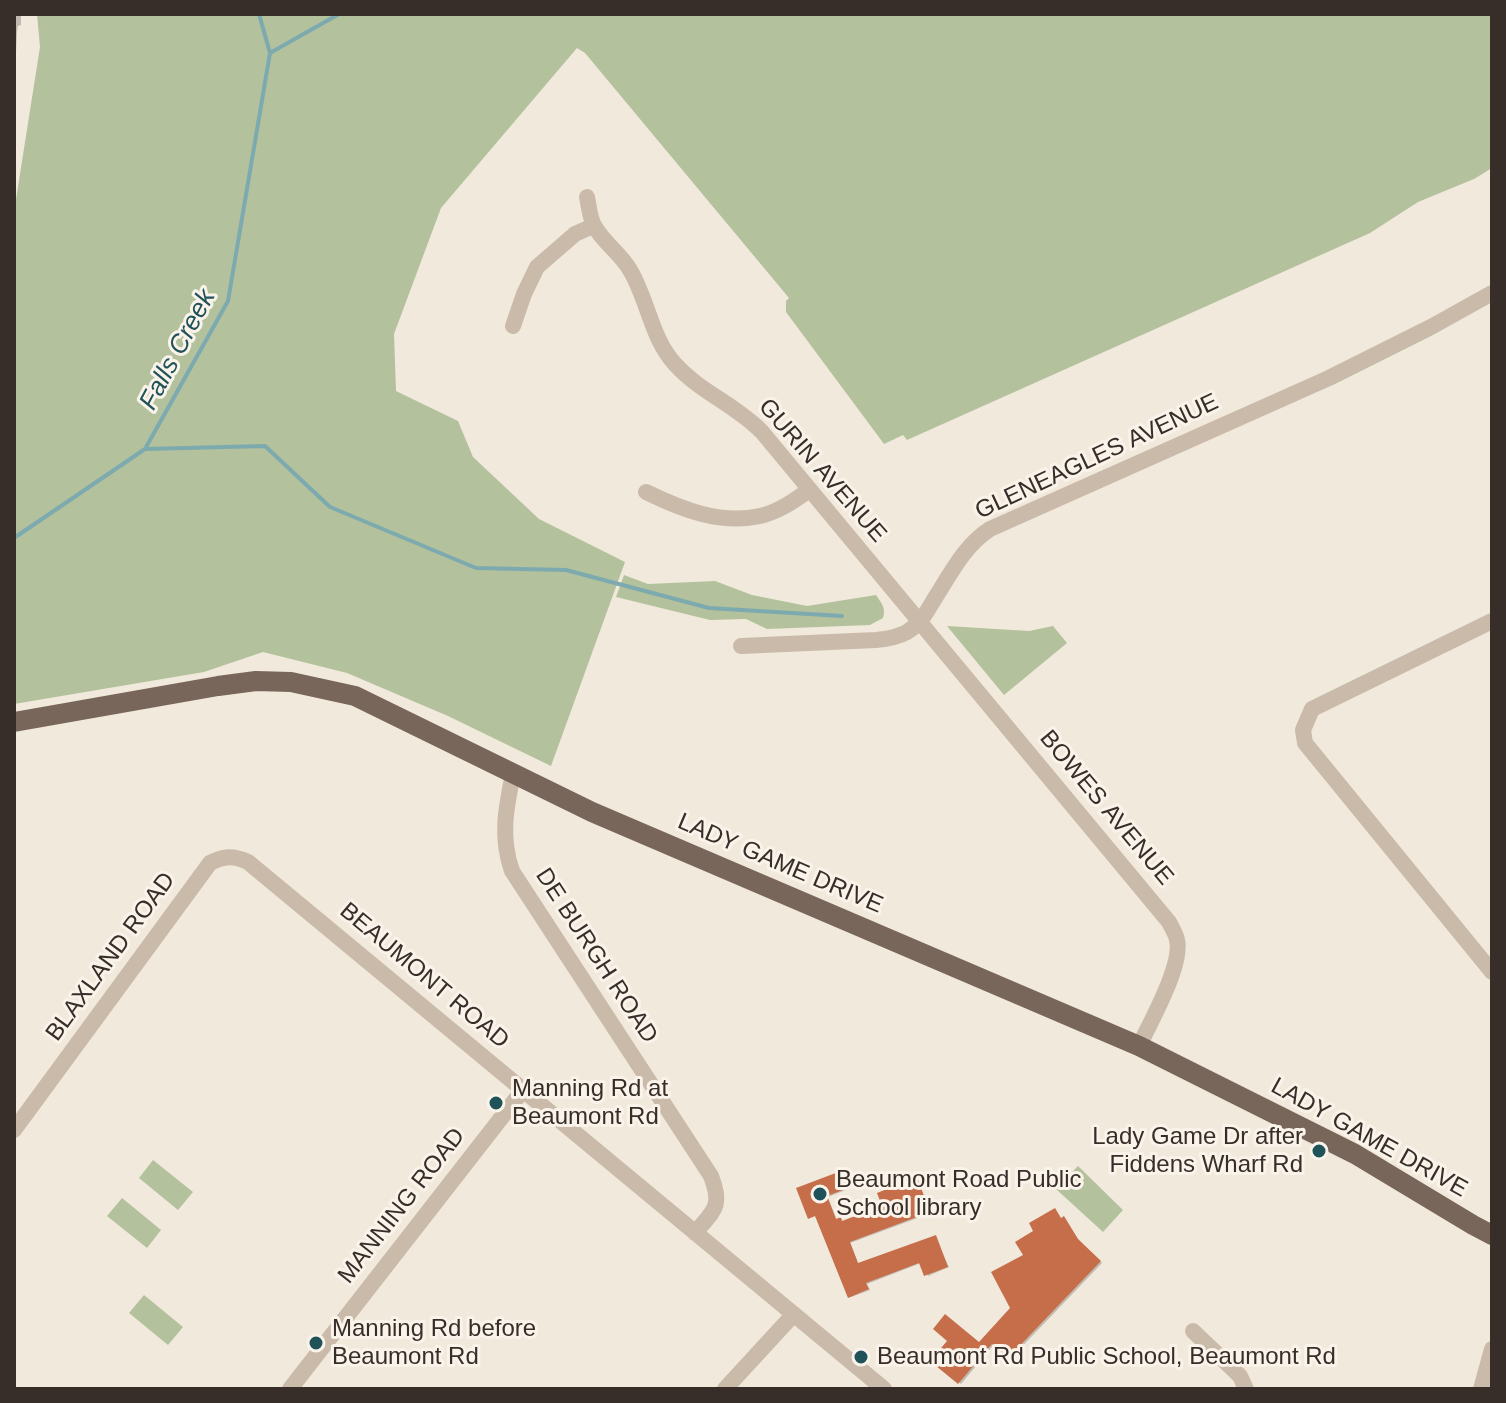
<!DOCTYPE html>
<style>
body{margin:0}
#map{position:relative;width:1506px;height:1403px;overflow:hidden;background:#f2e9dd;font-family:Arial,sans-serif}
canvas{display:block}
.frame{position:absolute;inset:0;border:16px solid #382e29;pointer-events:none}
</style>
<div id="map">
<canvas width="1506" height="1403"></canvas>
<div class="frame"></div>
</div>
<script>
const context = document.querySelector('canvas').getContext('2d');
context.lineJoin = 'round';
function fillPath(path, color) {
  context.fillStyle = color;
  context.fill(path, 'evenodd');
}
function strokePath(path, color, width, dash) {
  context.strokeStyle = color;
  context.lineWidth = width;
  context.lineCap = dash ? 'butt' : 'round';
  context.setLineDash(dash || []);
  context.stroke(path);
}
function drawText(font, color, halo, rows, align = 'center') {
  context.font = font + ' Arial,sans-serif';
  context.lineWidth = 6;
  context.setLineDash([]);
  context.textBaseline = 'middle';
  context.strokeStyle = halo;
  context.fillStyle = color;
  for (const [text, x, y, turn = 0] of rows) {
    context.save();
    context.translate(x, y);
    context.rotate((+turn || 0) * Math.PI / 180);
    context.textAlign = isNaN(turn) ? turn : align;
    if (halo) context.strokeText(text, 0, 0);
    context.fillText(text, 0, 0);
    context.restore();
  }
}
const green = new Path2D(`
 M37,14H1492V168L1474,179L1418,202L1370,233L907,440L903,435L884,444L786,312V301L789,298L585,53L577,48L441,208L394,334L396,391L458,421L473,457L539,519L625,562L551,766L448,716L347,673L263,652L204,672L14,704V212L40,47Z
 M624,575L648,584L715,581L752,595L807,606L876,595C882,604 886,608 883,618L870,625L767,629L746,619L710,620L616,597Z
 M947,626L1029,631L1053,626L1067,643L1004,695Z
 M153,1160L193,1192L178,1210L139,1178Z
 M1078,1166L1123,1210L1103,1232L1056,1189Z
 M122,1198L161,1230L147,1248L107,1216Z
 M144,1295L183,1327L168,1345L129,1313Z`);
const shadow = new Path2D(`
 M14,14H21V25L18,26L17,32L14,95Z
 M841,1173L848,1189L828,1197L837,1221L841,1219L844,1223L885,1207L917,1179L931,1213L850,1243L859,1265L935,1237L949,1267L928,1276L921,1263L867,1284L870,1290L851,1297L849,1296L817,1216L809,1217Z
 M1064,1218L1080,1242L1102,1263L1011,1358L995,1343L961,1384L933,1361L979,1345L1013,1309L1026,1256Z`);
const stream = new Path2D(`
 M270,53L339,14
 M145,449L265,446L330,507L476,568L566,570L709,608L842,616
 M14,538L145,449L228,301L270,53L259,14`);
const building = new Path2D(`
 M841,1171L848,1188L827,1196L836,1219L841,1217L842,1221L882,1206L877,1193L917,1177L930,1212L850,1242L858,1263L936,1235L948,1267L924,1276L919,1263L866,1283L869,1289L848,1298L815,1216L808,1219L796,1188Z
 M1055,1208L1061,1218L1064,1216L1078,1239L1101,1261L1008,1358L992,1344L958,1384L930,1361L947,1341L933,1329L945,1314L979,1342L1010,1308L991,1272L1023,1255L1015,1242L1033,1231L1029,1223Z`);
const minor = new Path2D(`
 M587,197C589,207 590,220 595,227C604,243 621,254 630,270C648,300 651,338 675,364C700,392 736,405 762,432L1169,922C1172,928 1176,934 1177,940C1183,965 1150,1023 1139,1046
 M513,326L524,294L537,267L575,234L593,226
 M646,492C681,509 720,525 760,516C778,512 794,501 809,490
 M1492,621L1312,709L1303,730L1305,743L1492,972
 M741,646L876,640C887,639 898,637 907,632C921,624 927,611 935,598C951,573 965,545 990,529L1329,378L1431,327L1492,293
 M513,774C506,808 500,837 512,871L711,1176C723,1207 714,1210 695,1233
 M14,1130L210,863C224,856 233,855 248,862L884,1389
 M1193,1331L1240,1376L1246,1389
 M290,1389L523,1090
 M725,1389L794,1314
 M1481,1389L1492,1349`);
const major = new Path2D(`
 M14,722L218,686L256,681L291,682L355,696L592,812L1139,1046L1355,1154L1473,1225L1492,1235`);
const markers = [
 [496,1103,8,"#1f5259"],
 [1319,1151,8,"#1f5259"],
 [820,1194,8,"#1f5259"],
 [316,1343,8,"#1f5259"],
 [861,1357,8,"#1f5259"]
];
const streetNames = [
 ["GLENEAGLES AVENUE",1097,457,-25],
 ["GURIN AVENUE",822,471,49],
 ["BOWES AVENUE",1106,808,50],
 ["LADY GAME DRIVE",780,864,23],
 ["DE BURGH ROAD",596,956,57],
 ["BLAXLAND ROAD",111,957,-54],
 ["BEAUMONT ROAD",424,976,40],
 ["LADY GAME DRIVE",1369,1138,29],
 ["MANNING ROAD",402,1206,-52]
];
const poiNames = [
 ["Manning Rd at",512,1089],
 ["Beaumont Rd",512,1117],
 ["Lady Game Dr after",1303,1137,"right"],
 ["Fiddens Wharf Rd",1303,1165,"right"],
 ["Beaumont Road Public",836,1180],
 ["School library",836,1208],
 ["Manning Rd before",332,1329],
 ["Beaumont Rd",332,1357],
 ["Beaumont Rd Public School, Beaumont Rd",877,1357]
];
const waterNames = [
 ["Falls Creek",178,350,-62]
];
fillPath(green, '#b3c19d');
fillPath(shadow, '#0003');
strokePath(stream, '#7caaaf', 4);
fillPath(building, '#c56e49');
strokePath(minor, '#cabaa9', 16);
strokePath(major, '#79665a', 20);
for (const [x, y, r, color] of markers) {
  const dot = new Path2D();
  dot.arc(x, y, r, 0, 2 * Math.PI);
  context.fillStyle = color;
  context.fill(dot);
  strokePath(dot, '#faf3ea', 3);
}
drawText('24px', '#382e29', '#faf3ea', streetNames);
drawText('24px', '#382e29', '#faf3ea', poiNames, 'left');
drawText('italic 26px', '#1f5259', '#faf3ea', waterNames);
</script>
